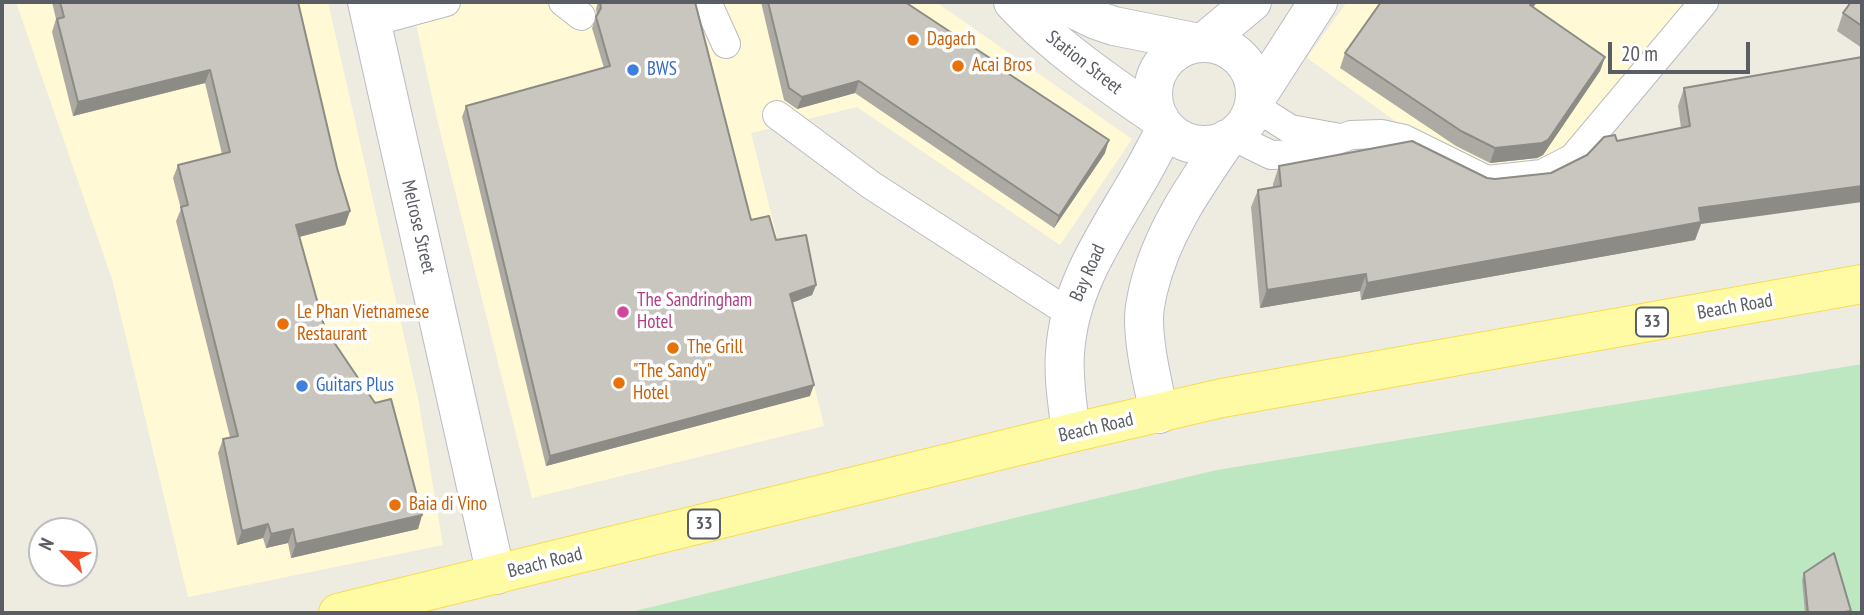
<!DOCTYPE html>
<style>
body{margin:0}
#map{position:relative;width:1864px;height:615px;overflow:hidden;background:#eeece1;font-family:"PT Sans Narrow",sans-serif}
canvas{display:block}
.frame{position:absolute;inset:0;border:4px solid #5a5d63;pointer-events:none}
.north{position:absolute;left:28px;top:517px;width:70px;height:70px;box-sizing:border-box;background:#fff;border:2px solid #bdbec1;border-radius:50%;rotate:295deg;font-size:19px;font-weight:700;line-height:28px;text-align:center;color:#5a5d63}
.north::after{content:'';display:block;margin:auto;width:24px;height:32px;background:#f14c24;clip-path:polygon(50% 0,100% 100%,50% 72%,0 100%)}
.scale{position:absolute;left:1608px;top:42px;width:142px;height:32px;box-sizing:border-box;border:4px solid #5a5d63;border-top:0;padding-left:9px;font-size:21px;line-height:24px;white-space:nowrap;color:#5a5d63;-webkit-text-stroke:5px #fff;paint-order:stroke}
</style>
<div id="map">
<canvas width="1864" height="615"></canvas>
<div class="frame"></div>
<div class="north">N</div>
<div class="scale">20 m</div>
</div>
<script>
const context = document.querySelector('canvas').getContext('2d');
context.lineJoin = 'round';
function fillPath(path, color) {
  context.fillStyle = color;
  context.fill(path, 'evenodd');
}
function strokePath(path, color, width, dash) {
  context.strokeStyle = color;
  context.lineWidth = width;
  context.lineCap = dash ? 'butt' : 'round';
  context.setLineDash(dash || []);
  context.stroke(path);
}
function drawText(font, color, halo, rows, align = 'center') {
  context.font = font + ' "PT Sans Narrow",sans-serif';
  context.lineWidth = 7;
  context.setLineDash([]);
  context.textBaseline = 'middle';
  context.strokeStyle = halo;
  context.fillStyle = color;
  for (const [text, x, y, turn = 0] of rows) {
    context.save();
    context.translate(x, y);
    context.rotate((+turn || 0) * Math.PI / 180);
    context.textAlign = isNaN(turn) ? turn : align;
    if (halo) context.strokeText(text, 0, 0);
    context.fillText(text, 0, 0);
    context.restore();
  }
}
const commercial = new Path2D(`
 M16,2H328L418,398L443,545L188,597L112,279Z
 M411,2H936L1132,139L1060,245L857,107L751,133L824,426L532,498L438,123Z
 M1347,2H1690L1575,148L1485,172L1415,135L1307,58Z`);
const green = new Path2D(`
 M1862,364V613H627L1010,519L1217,470Z`);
const lane = new Path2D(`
 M563,2L581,16
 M707,2L726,44
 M372,22L446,2
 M1254,106L1290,129L1340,138
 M777,115L871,185L1071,314
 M1232,136L1271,155L1298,154L1351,135L1381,134L1404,139L1487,180L1542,174L1573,158L1704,2`);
const street = new Path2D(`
 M367,2L496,575`);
const secondary = new Path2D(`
 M1013,2C1056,48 1108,83 1160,119
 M1059,2L1096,20L1114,26L1199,43
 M1204,42L1252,2
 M1153 94a51 51 0 1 1 102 0a51 51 0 1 1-102 0Z
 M1255,100L1318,2
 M1159,414C1153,383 1144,350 1144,318C1144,309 1146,300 1148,291C1161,234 1194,187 1227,139
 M1071,433C1068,407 1063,379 1065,353C1069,287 1106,235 1138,180C1148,163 1157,145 1166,128`);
const primary = new Path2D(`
 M338,613L1071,433L1222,398L1862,284`);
const wall = new Path2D(`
 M52,2H298L337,168L350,211L345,225L299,237L325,329L422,515L418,529L291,558L288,543L266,548L263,538L237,545L218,453L223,439L230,437L176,221L181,209L173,178L178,165L222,154L205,83L73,116L52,32L56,19Z
 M598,2H695L751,220L776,240L816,285L812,295L792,303L810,396L546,466L462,117L466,106L604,68L592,28L597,16L596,9Z
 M761,2H905L1011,72L1010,75L1105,153L1054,228L855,93L797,109L784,100Z
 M1537,2L1533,7L1605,57L1600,71L1543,155L1537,158L1490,163L1456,146L1340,68L1345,53Z
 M1862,2V48L1837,31L1843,13Z
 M1862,57L1701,224L1695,240L1361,300L1360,291L1260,308L1251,207L1258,190L1273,187V184L1279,166L1487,178L1495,179L1551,173L1617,141L1681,128L1678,106L1684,88Z
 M1804,573L1850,613H1805L1802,580Z`);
const shadedWall = new Path2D(`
 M1532,2H1537L1524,20L1530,5Z
 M1605,57L1600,71L1543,155L1537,158L1490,163L1495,148Z
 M210,70L205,83L73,116L78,102Z
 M859,81L855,93L797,109L802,97Z
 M1109,140L1105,153L1054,228L1059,216Z
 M1862,186V202L1701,224L1695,240L1361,300L1367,283L1699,208Z
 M350,211L345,225L291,239L296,225Z
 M1366,274L1360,291L1260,308L1267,290Z
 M816,285L812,295L786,305L790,294Z
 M814,385L810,396L546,466L550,456Z
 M422,515L418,529L291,558L296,544Z
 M268,524L263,538L237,545L242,531Z
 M293,529L288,543L266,548L271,534Z`);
const building = new Path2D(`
 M60,2H298L337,168L350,211L296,225L325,329L375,403L391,399L422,515L296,544L293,529L271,534L268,524L242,531L223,439L238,436L181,207L188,205L178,165L230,152L210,70L78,102L57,19L64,17Z
 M600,2H695L751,220L769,216L776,240L806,235L816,285L790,294L814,385L550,456L466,106L610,66L596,17L601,8Z
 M768,2H905L1011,72L1009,74L1109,140L1059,216L859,81L802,97L789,88Z
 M1381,2H1532L1530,5L1605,57L1548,140L1542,143L1495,148L1461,131L1345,53Z
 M1851,2H1862V26L1843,13Z
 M1862,57V186L1699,208L1701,222L1367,283L1366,274L1267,290L1258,190L1281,186L1279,166L1412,141L1487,178L1495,179L1551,173L1587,155L1604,137L1615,135L1617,141L1690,126L1684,88Z
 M1834,553L1851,611L1837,613H1808L1804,573Z`);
const markers = [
 [913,40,7,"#e8710a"],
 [958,66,7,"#e8710a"],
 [633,70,7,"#3f7fe0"],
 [623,312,7,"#d1479c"],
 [283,324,7,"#e8710a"],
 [673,348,7,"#e8710a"],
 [619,383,7,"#e8710a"],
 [302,386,7,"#3f7fe0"],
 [395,505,7,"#e8710a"]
];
const shields = [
 [1652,322,32],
 [704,524,32]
];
const shieldNames = [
 ["33",1652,322],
 ["33",704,524]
];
const foodNames = [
 ["Dagach",927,40],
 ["Acai Bros",972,66],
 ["Le Phan Vietnamese",297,313],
 ["Restaurant",297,335],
 ["The Grill",687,348],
 ["\"The Sandy\"",633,372],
 ["Hotel",633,394],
 ["Baia di Vino",409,505]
];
const streetNames = [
 ["Station Street",1084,63,38],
 ["Melrose Street",418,227,77],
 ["Bay Road",1088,273,-66],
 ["Beach Road",1735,307,-10],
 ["Beach Road",1096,428,-13],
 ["Beach Road",545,563,-14]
];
const shopNames = [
 ["BWS",647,70],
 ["Guitars Plus",316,386]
];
const hotelNames = [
 ["The Sandringham",637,301],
 ["Hotel",637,323]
];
fillPath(commercial, '#fffad5');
fillPath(green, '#bce7c1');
strokePath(lane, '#b9bbc1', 30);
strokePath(street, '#b9bbc1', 40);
strokePath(secondary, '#babdc4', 40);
strokePath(primary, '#f8dc50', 40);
strokePath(lane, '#fff', 28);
strokePath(street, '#fff', 38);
strokePath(secondary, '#fff', 38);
strokePath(primary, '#fffba5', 38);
fillPath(wall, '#acaaa3');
fillPath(shadedWall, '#8c8b85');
fillPath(building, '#c8c6be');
strokePath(building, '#8c8b85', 2);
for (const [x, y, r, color] of markers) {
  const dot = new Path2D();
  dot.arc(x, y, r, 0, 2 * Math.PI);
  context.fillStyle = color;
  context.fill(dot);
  strokePath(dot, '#fff', 2.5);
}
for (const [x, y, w] of shields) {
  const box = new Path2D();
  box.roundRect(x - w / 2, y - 14.5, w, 29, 5);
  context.fillStyle = '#fff';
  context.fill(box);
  strokePath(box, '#5a5d63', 2);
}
drawText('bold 18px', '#5a5d63', null, shieldNames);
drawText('19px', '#c56008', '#fff', foodNames, 'left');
drawText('19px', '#5a5d63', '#fff', streetNames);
drawText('19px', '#366cbe', '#fff', shopNames, 'left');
drawText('19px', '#b23c85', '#fff', hotelNames, 'left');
</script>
